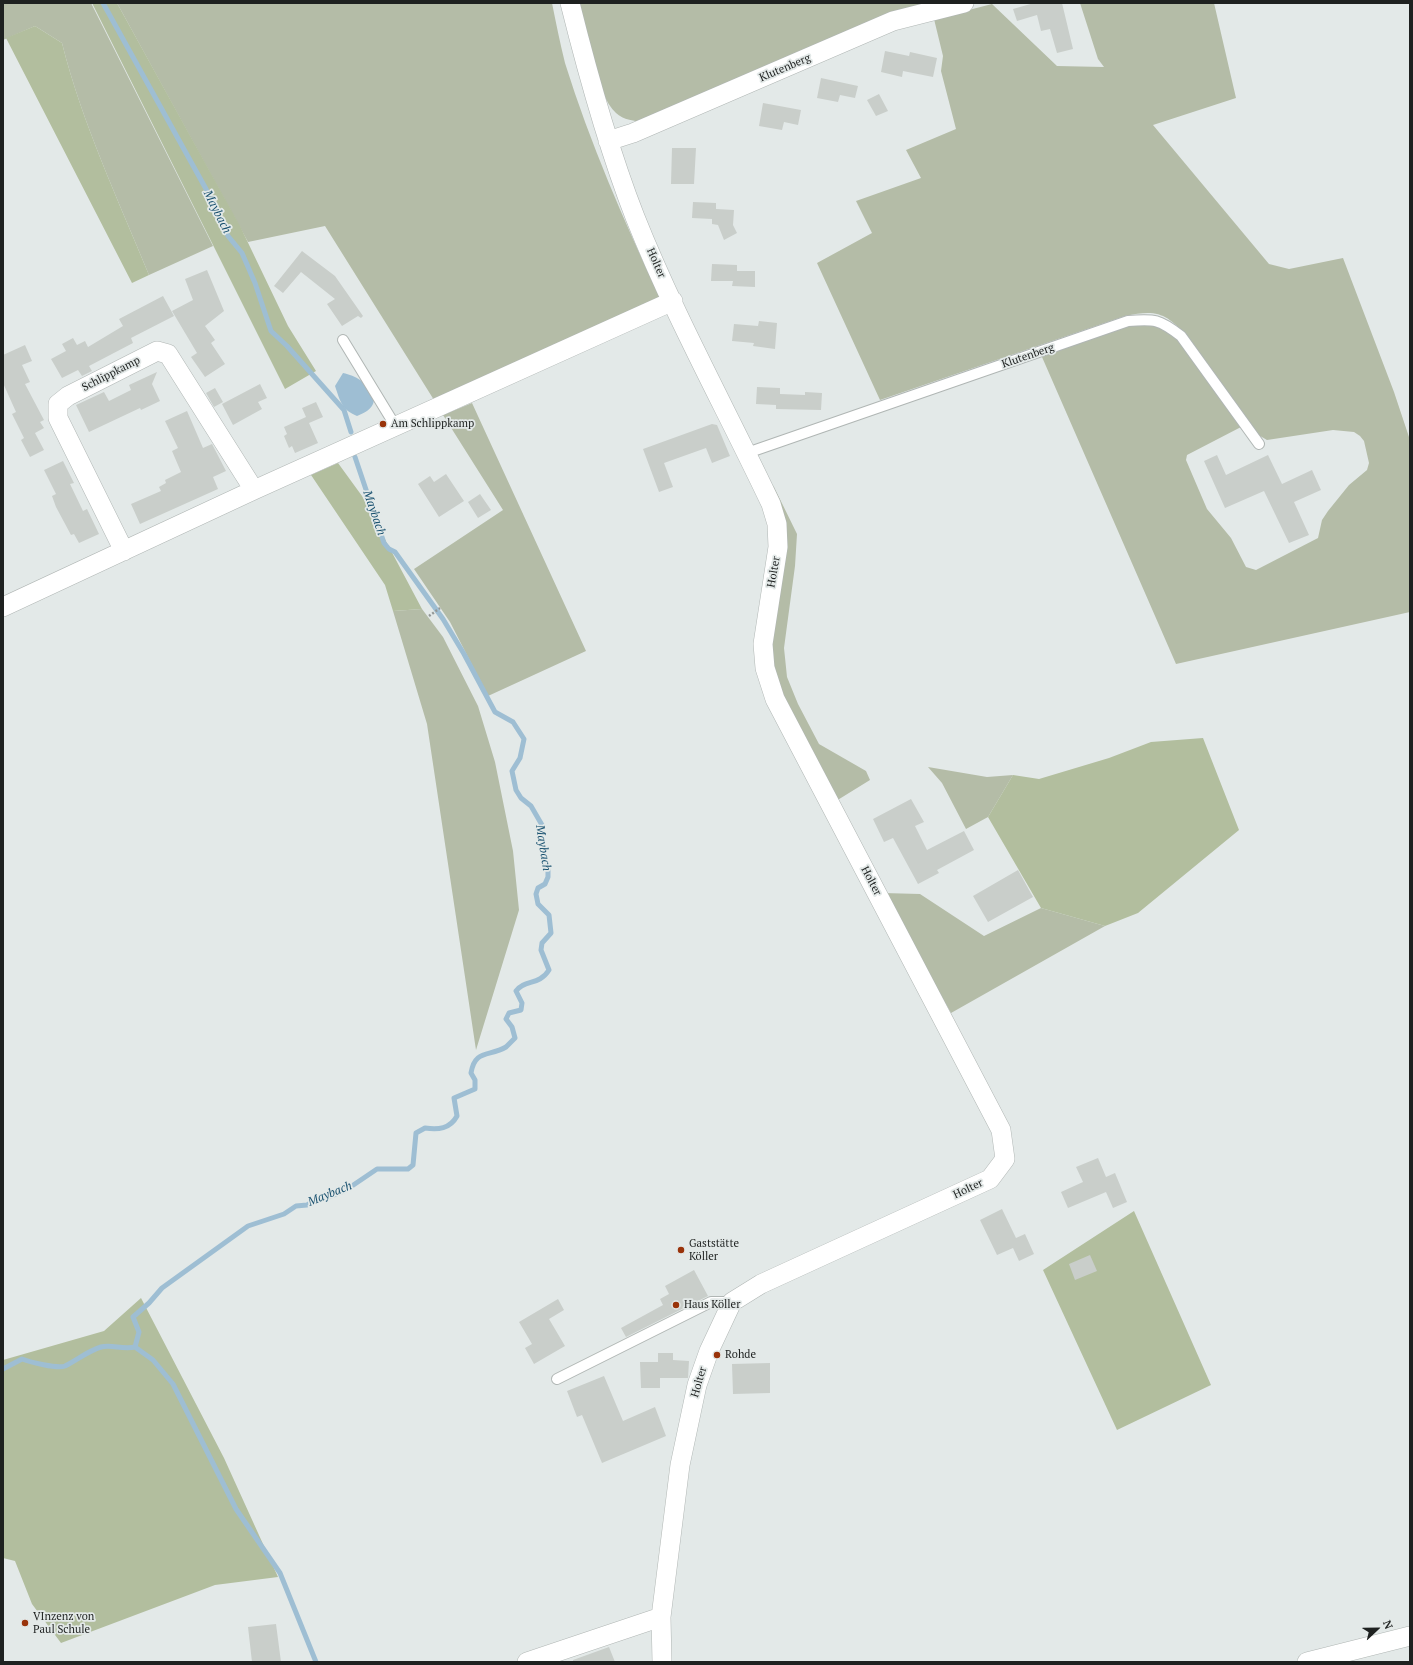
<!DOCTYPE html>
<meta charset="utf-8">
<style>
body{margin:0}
#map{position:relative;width:1413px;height:1665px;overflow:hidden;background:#e3e9e8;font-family:"PT Serif",serif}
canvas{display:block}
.frame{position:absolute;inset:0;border:4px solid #1e2120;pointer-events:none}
.north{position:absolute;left:1357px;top:1609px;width:40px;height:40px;-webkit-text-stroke:3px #e3e9e8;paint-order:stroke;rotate:68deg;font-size:11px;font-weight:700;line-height:16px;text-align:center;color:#1e2120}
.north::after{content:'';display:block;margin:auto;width:14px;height:18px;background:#1e2120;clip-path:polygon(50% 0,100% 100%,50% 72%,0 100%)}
</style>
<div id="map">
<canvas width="1413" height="1665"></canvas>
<div class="frame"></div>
<div class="north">N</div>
</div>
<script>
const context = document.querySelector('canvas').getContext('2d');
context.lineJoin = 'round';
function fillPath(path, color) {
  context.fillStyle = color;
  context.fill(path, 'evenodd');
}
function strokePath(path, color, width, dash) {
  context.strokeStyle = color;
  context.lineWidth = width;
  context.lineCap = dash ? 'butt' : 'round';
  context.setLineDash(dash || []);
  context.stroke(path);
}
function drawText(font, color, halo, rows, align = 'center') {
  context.font = font + ' "PT Serif",serif';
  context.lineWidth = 3.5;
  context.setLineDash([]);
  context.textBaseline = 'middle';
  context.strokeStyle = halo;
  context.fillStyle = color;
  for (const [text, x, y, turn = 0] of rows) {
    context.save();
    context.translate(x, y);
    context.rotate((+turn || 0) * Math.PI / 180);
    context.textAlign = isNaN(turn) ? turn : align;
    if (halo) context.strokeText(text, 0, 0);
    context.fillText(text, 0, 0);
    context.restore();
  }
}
const green = new Path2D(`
 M3,3H91L213,246L149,275C118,199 82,123 62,43L35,26L3,40Z
 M117,3H552C556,23 560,43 565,63C590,143 624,221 660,298L434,400L325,226L248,242Z
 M579,3H933L644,122C635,121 623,120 616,113C596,95 586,30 579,3Z
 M1080,3H1214L1236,98L1153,125L1269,264L1289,269L1343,258L1394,392L1410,440V612L1176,664L1042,357L1116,329L1139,324L1161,327L1182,343L1241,427L1187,455L1186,460L1207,509L1231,538L1246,567L1256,570L1318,538L1322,520L1328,511L1349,485L1367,470L1369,463L1364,441L1360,436L1354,432L1333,430L1267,440L1255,433L1188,337C1166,313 1157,309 1125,316L880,400L817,263L872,233L856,201L921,178L906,150L956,129L941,71L943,56L934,19L992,4L1057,66L1104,67L1098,59Z
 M472,403L586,651L488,696L450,622L414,569L503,510L443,415Z
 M773,485L797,534L795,566L784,648L787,677L798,704L819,744L866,771L870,780L836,801L770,670L782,510Z
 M422,609L443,637L478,706L495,762L513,851L519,910L476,1050L427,724L393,611Z
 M928,767L987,777L1013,775L988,817L966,829L942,783Z
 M883,893L920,894L984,936L1041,908L1105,926L951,1013Z`);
const forest = new Path2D(`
 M92,3H117L240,226L288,326L316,371L285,389Z
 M35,26L62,43C82,123 118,199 149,275L132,283L6,38Z
 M338,463L362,496L422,609L393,611L385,585L311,475Z
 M1203,738L1239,830L1138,913L1105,926L1041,908L988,817L1013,775L1039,779L1109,758L1151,742Z
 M1134,1211L1211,1385L1117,1430L1043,1270Z
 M141,1298L224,1458L278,1577L215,1585L61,1643L32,1604L15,1561L3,1558V1360L104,1331Z`);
const water = new Path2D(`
 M343,373C368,378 391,404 357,416C342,410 340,401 335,386Z`);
const stream = new Path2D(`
 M103,3L206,189L228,236L242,253L255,283L271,331L287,346L344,410L351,432
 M135,1347L153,1360L173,1384L236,1509L280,1573L316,1662
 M3,1369L22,1359C30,1362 57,1369 65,1366C77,1360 88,1351 101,1347C112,1344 122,1350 135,1347L139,1332L133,1317L149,1303L162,1288L248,1226L284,1214L296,1206L307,1205L316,1199L329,1197L346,1190L377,1169H408L413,1165L416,1133L425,1128C438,1130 450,1129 457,1116L454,1098L475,1089V1080L471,1073C475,1049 489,1057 506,1047C509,1044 512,1041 515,1038L512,1027L506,1019L509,1013L521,1010L522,1003L516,991C525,979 539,986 549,970L541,950L542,943L551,933L549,915L538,904L536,894L538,888L545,884L548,877V867L543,855L541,844L542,825L531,806L521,798L516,790L512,771L520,758L524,739L513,722L495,712L464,654L443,619L395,552L389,549L384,543L355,457`);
const building = new Path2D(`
 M1034,3H1062L1073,49L1057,53L1050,29L1041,31L1037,15L1017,21L1013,9Z
 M885,51L909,56L910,52L937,58L933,77L903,71L902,77L881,72Z
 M821,78L858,86L855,98L840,95L838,102L817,98Z
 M879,94L888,111L876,116L867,100Z
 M763,103L801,110L798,125L784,122L782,130L759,126Z
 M672,148H696L694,184H671Z
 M693,202L716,203V209L734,210L733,225L737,233L724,240L718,225L712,224V219L692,218Z
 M302,251L335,276L363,316L361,318L358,316L342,326L327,304L335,299L301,272L283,293L274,286Z
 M712,264L737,265V271H755V287L732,286L733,281H711Z
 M207,270L224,311L205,326L215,340L211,343L225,364L205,377L191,357L197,353L172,311L193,300L185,279Z
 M163,296L174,316L131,338L133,343L89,366L92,371L82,376L78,370L62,378L51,359L66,351L62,344L73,338L77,345L85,341L88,347L123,326L119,319Z
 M759,321L777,323L775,349L753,346L754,343L732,341L734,324L758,326Z
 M25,345L32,361L22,365L30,382L25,384L44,420L40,422L44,428L35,433L44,450L30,457L21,440L24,438L12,414L16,412L3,383V355Z
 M157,372L152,384L160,401L141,410L140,408L89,432L76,405L104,392L109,401L131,390L129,385Z
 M260,384L267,398L258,402L262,409L233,425L222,404Z
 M757,387L780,388V394L805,395V392L822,393L821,410L776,409V405L756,404Z
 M215,388L223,402L214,407L206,393Z
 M316,402L323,417L309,423L318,443L295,453L292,446L289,448L284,436L287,434L284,427L306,417L302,408Z
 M187,411L203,448L212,444L226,471L213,477L218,489L140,524L131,504L161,491L159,487L166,483L165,480L181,472L172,451L178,448L165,421Z
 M712,424L717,425L730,456L712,463L706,448L664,463L673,487L659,492L643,449Z
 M1217,455L1226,475L1268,455L1282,484L1312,470L1321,490L1294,502L1309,535L1289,543L1264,491L1225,508L1204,461Z
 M63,461L74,483L70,484L83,511L87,509L99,534L79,543L74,534L71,535L56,507L52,496L56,494L44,470Z
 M446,474L464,501L439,517L418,484L430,476L434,482Z
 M480,494L491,510L478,518L468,502Z
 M911,799L924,822L915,826L927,850L964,831L974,850L937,870L939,873L918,884L893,838L884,842L873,819Z
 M1018,870L1033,897L988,922L973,896Z
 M1098,1158L1106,1177L1115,1173L1127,1202L1113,1208L1106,1192L1068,1208L1061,1192L1083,1182L1076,1167Z
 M1002,1209L1016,1238L1025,1234L1034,1254L1019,1261L1013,1248L997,1255L980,1220Z
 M1090,1255L1097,1271L1075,1280L1069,1264Z
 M694,1270L708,1296L626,1337L621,1328L663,1305L660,1299L669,1294L665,1286Z
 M558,1299L564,1310L549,1319L565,1346L534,1364L525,1348L532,1344L519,1322Z
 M658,1353H673V1360L689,1361L688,1378H660V1388H641L640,1362H658Z
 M770,1363V1393L733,1394L732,1364Z
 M604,1376L623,1421L655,1407L666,1436L602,1463L582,1415L577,1417L567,1391Z
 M276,1624L281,1662H252L248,1627Z
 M609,1647L615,1662H573V1660Z`);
const path = new Path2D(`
 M429,616L440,608`);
const service = new Path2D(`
 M343,340L396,427
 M747,453L1128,321C1155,319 1159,319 1181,336L1259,444
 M557,1379L711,1302H732`);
const minor = new Path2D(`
 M570,3C588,75 608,148 635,217C674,315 726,409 771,504L777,524L778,547L763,644L765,668L775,699L1001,1130L1005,1159L990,1179L761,1284L732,1302L709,1351L697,1385L680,1465L661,1617L662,1662
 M608,141L633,133L893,21L964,3
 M124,551L58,418V404L68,396L157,351L168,354L254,490
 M3,607L254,490L673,301
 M527,1662L661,1617
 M1307,1662L1410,1636`);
const markers = [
 [383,424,4,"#99330a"],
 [681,1250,4,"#99330a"],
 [676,1305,4,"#99330a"],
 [717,1355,4,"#99330a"],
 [25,1623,4,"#99330a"]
];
const streetNames = [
 ["Klutenberg",785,68,-23],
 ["Holter",656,263,66],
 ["Klutenberg",1028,356,-19],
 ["Schlippkamp",111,374,-27],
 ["Holter",774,572,-80],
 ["Holter",871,881,62],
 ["Holter",968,1189,-25],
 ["Holter",699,1382,-74]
];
const poiNames = [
 ["Am Schlippkamp",391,424],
 ["Gaststätte",689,1244],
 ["Köller",689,1257],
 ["Haus Köller",684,1305],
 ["Rohde",725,1355],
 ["VInzenz von",33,1617],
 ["Paul Schule",33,1630]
];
const waterNames = [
 ["Maybach",217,212,63],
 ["Maybach",374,513,71],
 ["Maybach",543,848,81],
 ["Maybach",330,1194,-22]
];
fillPath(green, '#b4bca7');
fillPath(forest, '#b2be9e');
fillPath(water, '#9ebed3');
strokePath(stream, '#9ebed3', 5);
fillPath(building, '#c9ceca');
strokePath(service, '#b0b6b4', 12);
strokePath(minor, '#b0b6b4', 20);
strokePath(path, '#939897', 2.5, [2, 2]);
strokePath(service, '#fff', 10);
strokePath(minor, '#fff', 19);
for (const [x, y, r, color] of markers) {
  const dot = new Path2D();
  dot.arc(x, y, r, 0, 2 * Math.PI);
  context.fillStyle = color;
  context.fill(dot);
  strokePath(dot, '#e3e9e8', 1.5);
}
drawText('11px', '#1e2120', '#e3e9e8', streetNames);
drawText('11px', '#1e2120', '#e3e9e8', poiNames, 'left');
drawText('italic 12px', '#1a5270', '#e3e9e8', waterNames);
</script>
